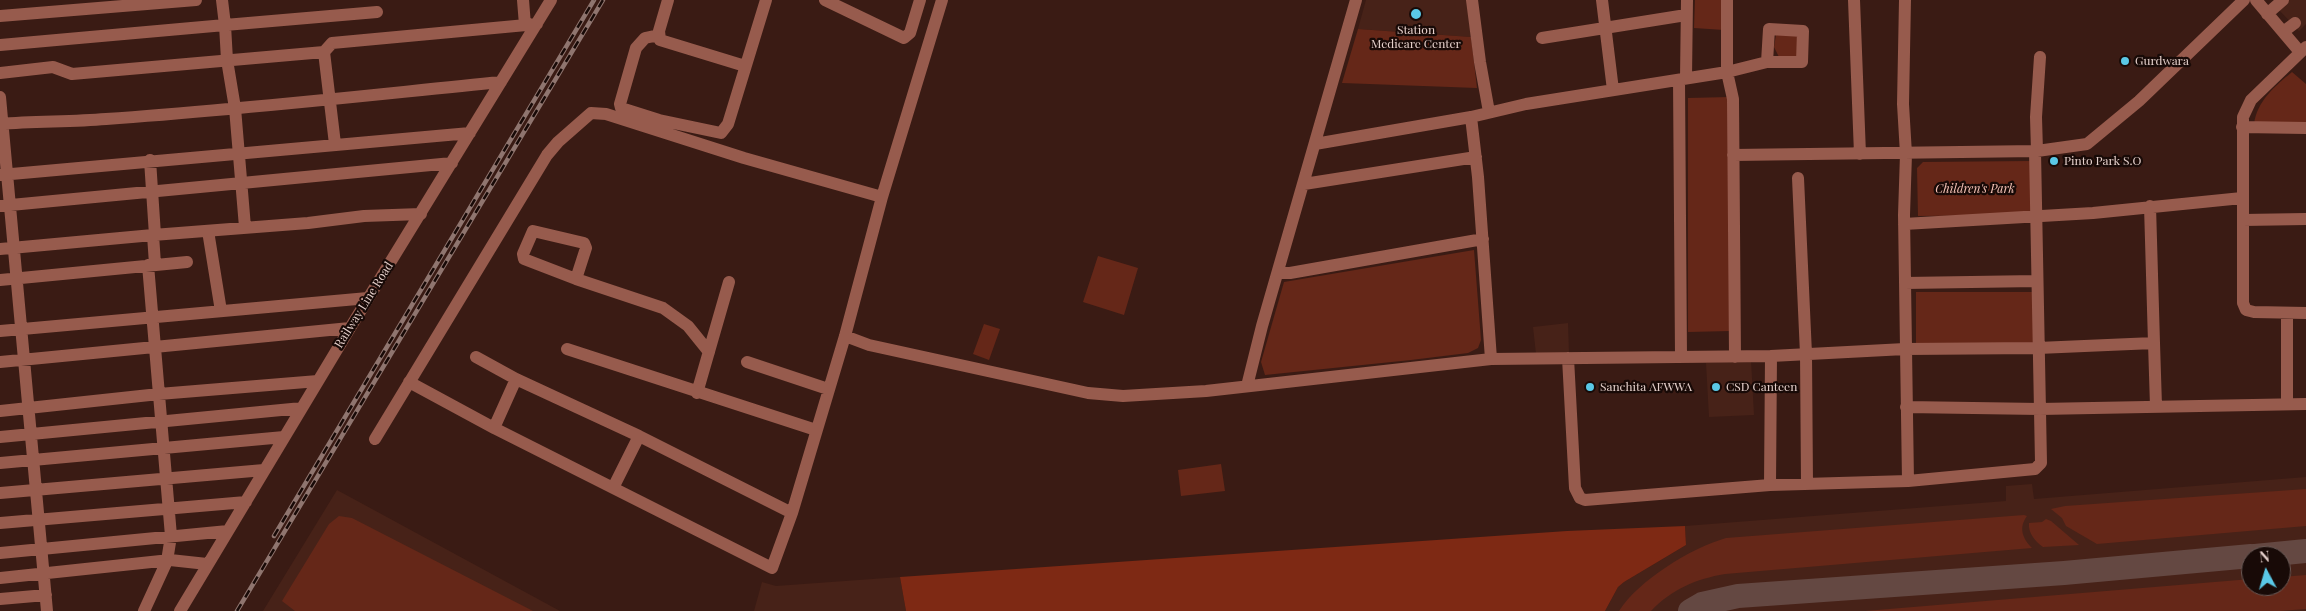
<!DOCTYPE html>
<style>
body{margin:0}
#map{position:relative;width:2306px;height:611px;overflow:hidden;background:#3a1b14;font-family:"Playfair Display",serif}
canvas{display:block}
.north{position:absolute;left:2241px;top:546px;width:50px;height:50px;box-sizing:border-box;background:#180a07;border:1px solid #6a5a56;border-radius:50%;rotate:354deg;font-size:14px;font-weight:700;line-height:20px;text-align:center;color:#e6d1cc}
.north::after{content:'';display:block;margin:auto;width:18px;height:22px;background:#5ac8e6;clip-path:polygon(50% 0,100% 100%,50% 72%,0 100%)}
</style>
<div id="map">
<canvas width="2306" height="611"></canvas>
<div class="north">N</div>
</div>
<script>
const context = document.querySelector('canvas').getContext('2d');
context.lineJoin = 'round';
function fillPath(path, color) {
  context.fillStyle = color;
  context.fill(path, 'evenodd');
}
function strokePath(path, color, width, dash) {
  context.strokeStyle = color;
  context.lineWidth = width;
  context.lineCap = dash ? 'butt' : 'round';
  context.setLineDash(dash || []);
  context.stroke(path);
}
function drawText(font, color, halo, rows, align = 'center') {
  context.font = font + ' "Playfair Display",serif';
  context.lineWidth = 4.5;
  context.setLineDash([]);
  context.textBaseline = 'middle';
  context.strokeStyle = halo;
  context.fillStyle = color;
  for (const [text, x, y, turn = 0] of rows) {
    context.save();
    context.translate(x, y);
    context.rotate((+turn || 0) * Math.PI / 180);
    context.textAlign = isNaN(turn) ? turn : align;
    if (halo) context.strokeText(text, 0, 0);
    context.fillText(text, 0, 0);
    context.restore();
  }
}
const built = new Path2D(`
 M1366,0H1468L1471,37L1358,29Z
 M2289,0H2306V24L2299,31L2279,10Z
 M1568,323L1569,353L1536,354L1533,327Z
 M1751,360L1754,415L1709,417L1706,363Z
 M2306,477V611H1605L1618,587L1624,582L1686,545L1685,526L2006,501V486L2032,484L2034,499ZM2251,556H2281V586H2251Z
 M337,490L560,611H263Z
 M900,577L906,611H754L762,582L776,586Z`);
const green = new Path2D(`
 M1695,0H1724V30L1694,28Z
 M1358,29L1471,37L1477,88L1342,83Z
 M1801,34L1800,58L1780,59L1774,47L1776,35Z
 M2292,72L2306,84V125L2254,124C2257,101 2275,86 2292,72Z
 M1730,97L1731,331L1688,332V98Z
 M2032,161V215L1918,216L1917,168L1923,162Z
 M1474,250L1481,340L1478,348L1468,353L1411,360L1265,375L1261,362L1284,282Z
 M1098,256L1138,268L1124,315L1083,302Z
 M1916,292H2033L2034,345L1916,343Z
 M984,324L1000,329L989,360L973,354Z
 M1221,464L1225,491L1181,496L1178,470Z
 M2306,489V526L2097,544L2066,526L2062,518L2051,509L2065,506Z
 M2024,515L2027,516C2018,528 2023,539 2032,548L1725,574C1696,579 1672,589 1651,611H1619C1639,580 1691,548 1726,538Z
 M339,516L352,518L533,611H295L282,601L329,524Z
 M2046,519L2051,521L2079,545L2043,547C2035,541 2028,533 2029,523L2042,522Z
 M2306,575V609L2280,611H1865L2251,579V586H2281V577Z`);
const forest = new Path2D(`
 M1685,526L1686,545L1624,582L1618,587L1605,611H906L900,577L1567,531Z`);
const taxiway = new Path2D(`
 M2255,556L2306,551
 M1690,611L1702,604L1738,596L2064,573L2251,556`);
const minor = new Path2D(`
 M523,0L525,25
 M668,0L659,31L660,40L745,66
 M825,0L904,38L910,33L920,0
 M1472,0L1480,62L1489,112
 M1602,0L1613,90
 M1727,0V72L1733,99L1735,357
 M1854,0L1860,154
 M2256,0L2300,52
 M2267,14L2283,0
 M0,16L196,0
 M2283,32L2295,23
 M659,35L645,38L636,48L620,104L621,108L659,120L721,133L728,124L766,0
 M1542,38L1686,15
 M0,45L225,25L222,0
 M2306,47L2251,100L2243,117V303L2246,310L2254,312L2306,313
 M324,52L335,144
 M0,73L53,67L72,74L324,52L332,43L537,24
 M1686,78L1687,0
 M1679,80L1681,356
 M0,97L47,611
 M1471,117L1478,177L1491,359
 M0,124C35,121 70,122 106,119C238,110 370,95 501,82
 M2242,127L2306,128
 M1315,144L1471,117L1526,104L1727,72L1767,62H1802L1803,31L1769,29L1767,62
 M2037,151L2036,117L2040,57
 M1733,155L2037,151L2087,144L2139,101L2244,0
 M150,160L155,235
 M0,175L470,133
 M1798,178L1806,354L1807,484
 M1304,184L1476,157
 M0,206L452,163
 M2150,206L2154,343
 M2243,220L2306,219
 M1904,224L2093,213L2242,198
 M245,227L235,108L227,60L225,25L377,12
 M208,231L221,311
 M0,249L153,235
 M155,264L153,235L308,223L364,216L421,214
 M1278,273H1290L1483,239
 M576,279L524,259L523,254L533,231L584,243L586,248L576,279L663,308L688,326L709,352
 M0,280L187,262
 M1905,283L2037,281
 M2287,313V404
 M0,331L368,298
 M845,336L869,345L1088,393L1123,396L1206,391L1491,359L1771,356L1770,485L1908,481L1904,215L1906,154L1903,104L1905,0
 M567,349L816,430
 M1771,356L1905,349L2038,348L2154,343L2156,406
 M476,357L516,379L639,436L792,513
 M1568,358L1575,488L1580,498L1585,500L1770,485
 M0,362L350,328
 M747,362L828,389
 M409,382L494,428L772,568L792,513L845,336L882,197L942,0
 M1247,386L1262,326L1356,0
 M697,393L729,282
 M1906,407L2040,409L2306,404
 M0,411L159,394L318,381
 M494,428L516,379
 M0,437L302,408
 M375,439L547,155L558,142L591,113L606,114L744,158L882,197
 M0,463L284,437
 M1908,481L2035,469L2041,463L2035,151
 M613,488L639,436
 M0,493L264,470
 M0,523L246,502
 M0,553L228,531
 M0,578L170,560L207,564
 M0,599L46,595
 M144,611L167,561L171,536L148,265
 M180,611L350,328L551,0`);
const rail = new Path2D(`
 M274,536L594,0
 M237,611L603,0`);
const markers = [
 [1416,14,6,"#5ac8e6"],
 [2125,61,5,"#5ac8e6"],
 [2054,161,5,"#5ac8e6"],
 [1590,387,5,"#5ac8e6"],
 [1716,387,5,"#5ac8e6"]
];
const poiNames = [
 ["Station",1416,30,"center"],
 ["Medicare Center",1416,44,"center"],
 ["Gurdwara",2135,61],
 ["Pinto Park S.O",2064,161],
 ["Sanchita AFWWA",1600,387],
 ["CSD Canteen",1726,387]
];
const parkNames = [
 ["Children's Park",1975,189]
];
const streetNames = [
 ["Railway Line Road",364,305,-58]
];
fillPath(built, '#472218');
fillPath(green, '#652718');
fillPath(forest, '#7e2914');
strokePath(taxiway, '#644842', 24);
strokePath(minor, '#975b4d', 12);
strokePath(rail, '#8f756f', 4.5);
strokePath(rail, '#180a07', 2.5, [8]);
for (const [x, y, r, color] of markers) {
  const dot = new Path2D();
  dot.arc(x, y, r, 0, 2 * Math.PI);
  context.fillStyle = color;
  context.fill(dot);
  strokePath(dot, '#180a07', 2);
}
drawText('12px', '#e6d1cc', '#180a07', poiNames, 'left');
drawText('italic 12px', '#f9c6b9', '#180a07', parkNames);
drawText('12px', '#e6d1cc', '#180a07', streetNames);
</script>
